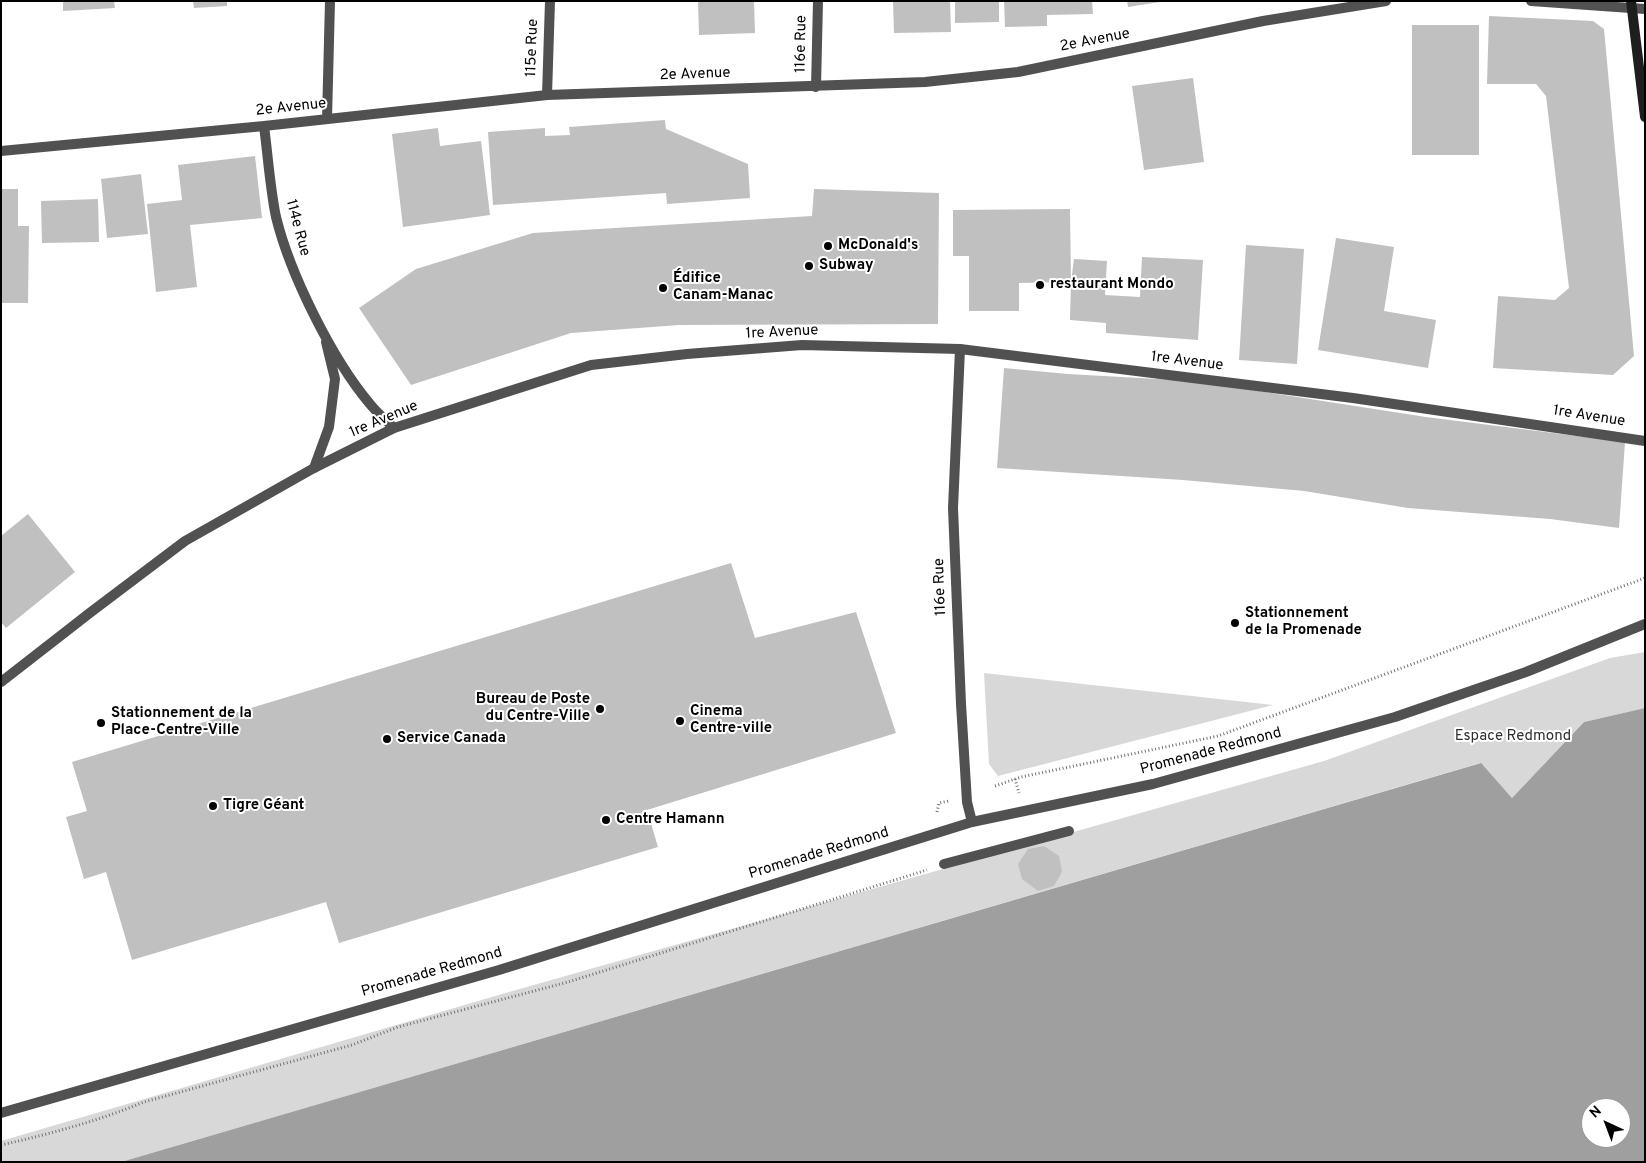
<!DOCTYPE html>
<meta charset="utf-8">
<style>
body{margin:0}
#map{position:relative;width:1646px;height:1163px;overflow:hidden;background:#fff;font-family:Overpass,sans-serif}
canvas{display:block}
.frame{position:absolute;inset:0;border:2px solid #000;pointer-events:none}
.north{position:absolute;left:1581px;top:1098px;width:50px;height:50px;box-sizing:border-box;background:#fff;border:1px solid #999;border-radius:50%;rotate:317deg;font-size:14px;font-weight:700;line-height:20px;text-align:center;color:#000}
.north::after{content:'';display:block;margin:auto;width:18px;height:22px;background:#000;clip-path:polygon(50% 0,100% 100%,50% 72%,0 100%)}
</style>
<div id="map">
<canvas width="1646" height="1163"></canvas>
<div class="frame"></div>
<div class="north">N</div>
</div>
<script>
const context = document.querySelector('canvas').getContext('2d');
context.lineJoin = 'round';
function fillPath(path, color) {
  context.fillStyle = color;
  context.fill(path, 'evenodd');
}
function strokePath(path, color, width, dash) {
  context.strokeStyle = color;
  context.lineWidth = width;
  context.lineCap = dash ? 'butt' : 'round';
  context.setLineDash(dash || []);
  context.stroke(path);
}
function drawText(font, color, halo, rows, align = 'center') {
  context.font = font + ' Overpass,sans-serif';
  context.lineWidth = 4;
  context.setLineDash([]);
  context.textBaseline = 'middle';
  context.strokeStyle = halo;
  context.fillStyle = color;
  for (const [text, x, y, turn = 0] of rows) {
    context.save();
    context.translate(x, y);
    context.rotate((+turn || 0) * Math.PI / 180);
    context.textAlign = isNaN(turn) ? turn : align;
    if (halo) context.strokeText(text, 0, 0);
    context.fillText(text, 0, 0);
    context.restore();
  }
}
const green = new Path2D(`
 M1645,652V708L1584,722L1512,798L1480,763L121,1162H1V1141L502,994L1324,761L1610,658Z
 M984,673L1273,705L998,776L989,764Z`);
const water = new Path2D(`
 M1645,708V1162H121L1481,763L1512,798L1584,722ZM1591,1108H1621V1138H1591Z`);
const building = new Path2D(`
 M63,1H114L115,8L63,11Z
 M193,1H227V6L194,8Z
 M698,1H754L755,33L699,35Z
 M893,1H950L951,32L894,33Z
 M955,1H999V22L955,23Z
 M1004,1H1092L1093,14L1047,15V26L1005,27Z
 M1127,1H1160V2L1128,7Z
 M1489,16L1593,21L1604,29L1634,356L1613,375L1493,368L1498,296L1555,300L1569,288L1546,96L1536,84H1487Z
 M1412,25H1479V155H1412Z
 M1193,78L1204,162L1144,170L1132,86Z
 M665,120L666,129L748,164L750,198L667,204L666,193L493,205L488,132L545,128V136L570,135L569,127Z
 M438,128L440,146L481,141L490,215L403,227L392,134Z
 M255,156L262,218L190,225L197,287L156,292L147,204L182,200L178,165Z
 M141,174L148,234L107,238L101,179Z
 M1,189H18V226H29L28,303H1Z
 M814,189L939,193L938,324L679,325L571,333L411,385L359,308L416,269L533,233L812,216Z
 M98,199L99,242L42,243L41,201Z
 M1070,209L1071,282L1074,259L1107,261L1105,295L1140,297L1142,257L1203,260L1198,340L1106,333V323L1070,320L1071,282L1019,283V311H969V256H953V210Z
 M1336,238L1394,247L1384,311L1436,320L1428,368L1318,350Z
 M1246,245L1304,249L1297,364L1239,360Z
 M1004,368L1068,374L1194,381L1426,417L1625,442L1619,528L1550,519L1408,508L1304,491L1183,480L997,468Z
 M28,514L75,572L6,628L1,622V536Z
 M731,563L755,638L856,612L896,733L647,810L658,847L339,943L326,902L132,960L106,872L84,879L66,817L87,811L72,762Z
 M1044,846L1059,856L1062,872L1054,886L1038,891L1022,879L1018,864L1028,849Z`);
const path = new Path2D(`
 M1015,779L1019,793
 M995,786L1021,777L1218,736L1645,578
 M937,812L939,803L949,801
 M1,1145C50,1134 98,1121 144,1102L352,1045L398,1027L568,982L927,870`);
const pedestrian = new Path2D(`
 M944,864L1069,831`);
const minor = new Path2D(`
 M1531,1L1645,9
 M816,87L818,1
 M547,95L550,1
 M327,119L330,1
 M264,126C268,156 270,188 276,217C290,274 332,359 370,404C377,413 386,420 394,428
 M1,151L264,126L547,95L925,82L1018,72L1263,21L1386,1
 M960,349L953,508L961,704L967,802L972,822
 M314,468L329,427L335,379L326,342`);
const tertiary = new Path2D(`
 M1,682L91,612L185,541L314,468L394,428L591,365L687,354L802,345L960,349L1353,398L1645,441
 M1,1113L499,970L972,822L1153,784L1395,717L1526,672L1645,624`);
const secondary = new Path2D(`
 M1631,1L1645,117`);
const markers = [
 [828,246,5,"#000"],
 [809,266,5,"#000"],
 [1040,285,5,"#000"],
 [663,288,5,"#000"],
 [1235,623,5,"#000"],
 [600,709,5,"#000"],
 [680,721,5,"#000"],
 [101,723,5,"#000"],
 [387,739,5,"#000"],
 [213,806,5,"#000"],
 [606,820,5,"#000"]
];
const streetNames = [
 ["2e Avenue",1095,41,-11],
 ["116e Rue",802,44,-89],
 ["115e Rue",533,48,-88],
 ["2e Avenue",695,75,-2],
 ["2e Avenue",291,108,-6],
 ["114e Rue",297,228,75],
 ["1re Avenue",782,333,-3],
 ["1re Avenue",1187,362,7],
 ["1re Avenue",1589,417,9],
 ["1re Avenue",384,420,-23],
 ["116e Rue",941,587,-92],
 ["Promenade Redmond",1211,752,-15],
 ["Promenade Redmond",819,854,-17],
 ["Promenade Redmond",432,973,-16]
];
const poiNames = [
 ["McDonald's",838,246],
 ["Subway",819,266],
 ["Édifice",673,279],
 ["Canam-Manac",673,296],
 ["restaurant Mondo",1050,285],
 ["Stationnement",1245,614],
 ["de la Promenade",1245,631],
 ["Bureau de Poste",590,700,"right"],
 ["du Centre-Ville",590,717,"right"],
 ["Cinema",690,712],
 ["Centre-ville",690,729],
 ["Stationnement de la",111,714],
 ["Place-Centre-Ville",111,731],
 ["Service Canada",397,739],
 ["Tigre Géant",223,806],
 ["Centre Hamann",616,820]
];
const parkNames = [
 ["Espace Redmond",1513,737]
];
fillPath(green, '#d8d8d8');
fillPath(water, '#9f9f9f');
fillPath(building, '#c0c0c0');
strokePath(path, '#737373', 3, [1, 2.5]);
strokePath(pedestrian, '#515151', 10);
strokePath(minor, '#515151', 10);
strokePath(tertiary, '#515151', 10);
strokePath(secondary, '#1e1e1e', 10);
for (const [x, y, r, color] of markers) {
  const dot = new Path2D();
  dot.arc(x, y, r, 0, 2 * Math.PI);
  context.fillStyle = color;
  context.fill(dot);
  strokePath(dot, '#fff', 2);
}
drawText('15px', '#000', '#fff', streetNames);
drawText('bold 15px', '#000', '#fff', poiNames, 'left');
drawText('15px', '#2f2f2f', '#fff', parkNames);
</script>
